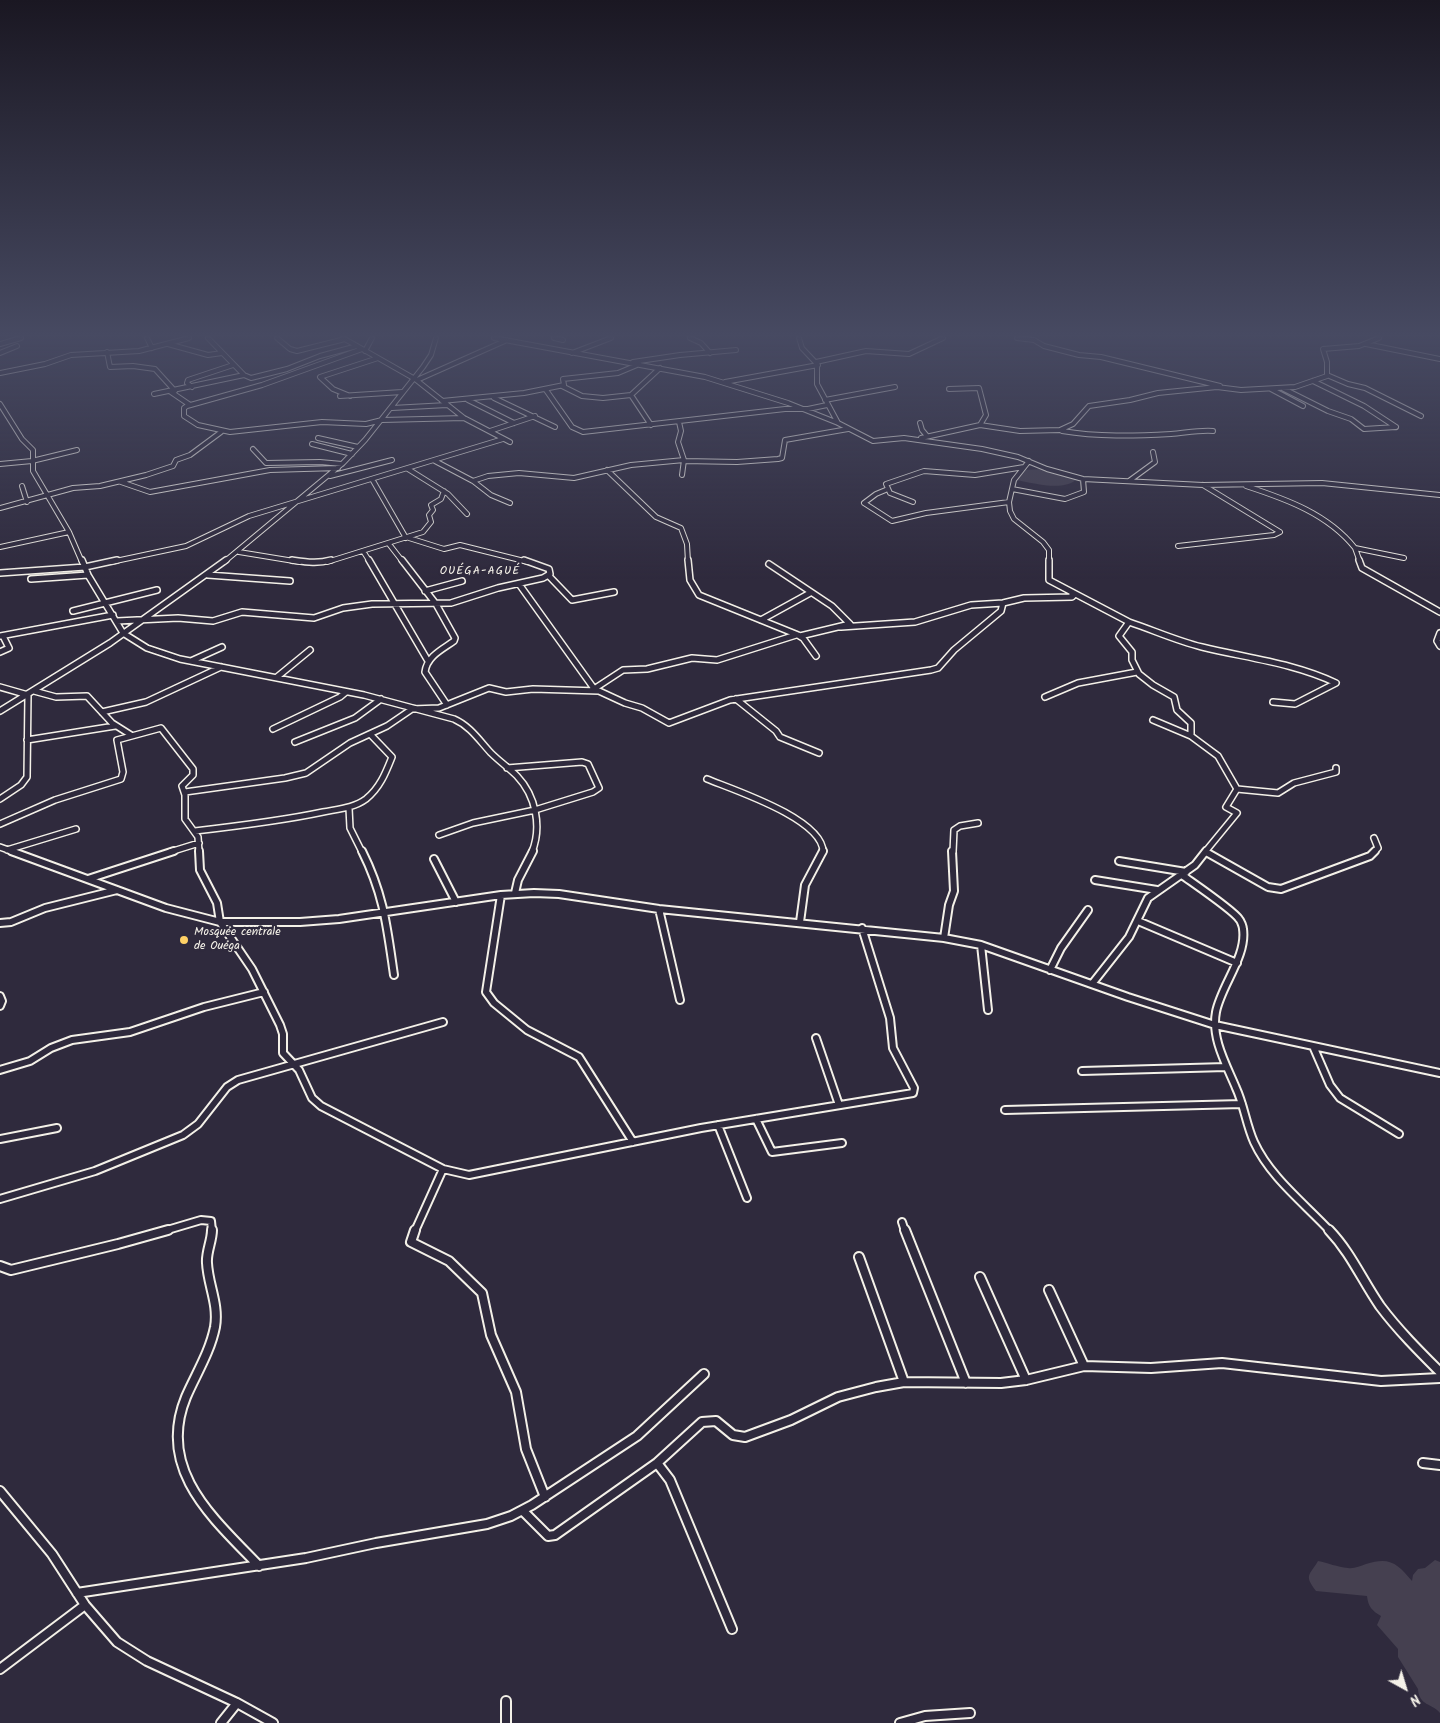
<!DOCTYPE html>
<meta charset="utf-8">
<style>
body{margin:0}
#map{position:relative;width:1440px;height:1723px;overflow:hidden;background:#2f2a3d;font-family:Kalam,sans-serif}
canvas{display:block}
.north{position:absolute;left:1380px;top:1663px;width:50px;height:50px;-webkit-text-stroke:4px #2f2a3d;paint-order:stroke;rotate:141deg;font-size:14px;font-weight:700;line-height:20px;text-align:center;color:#f4f1e8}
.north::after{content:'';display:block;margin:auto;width:18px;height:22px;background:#f4f1e8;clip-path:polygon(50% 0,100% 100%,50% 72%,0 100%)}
</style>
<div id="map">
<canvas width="1440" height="1723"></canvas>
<div class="north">N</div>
</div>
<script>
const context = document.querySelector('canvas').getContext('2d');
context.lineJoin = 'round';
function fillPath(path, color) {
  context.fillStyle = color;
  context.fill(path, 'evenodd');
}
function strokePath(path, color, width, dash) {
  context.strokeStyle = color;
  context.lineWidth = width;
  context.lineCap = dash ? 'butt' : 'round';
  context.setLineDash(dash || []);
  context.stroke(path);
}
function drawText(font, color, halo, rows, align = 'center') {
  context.font = font + ' Kalam,sans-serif';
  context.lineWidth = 4.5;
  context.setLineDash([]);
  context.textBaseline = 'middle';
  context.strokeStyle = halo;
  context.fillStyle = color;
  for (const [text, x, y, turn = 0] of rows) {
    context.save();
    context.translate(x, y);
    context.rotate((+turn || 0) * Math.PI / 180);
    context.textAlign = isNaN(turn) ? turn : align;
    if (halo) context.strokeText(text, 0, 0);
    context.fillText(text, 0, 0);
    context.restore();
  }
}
const green = new Path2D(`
 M1045,469L1077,479C1063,492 1034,483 1016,480L1024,470Z
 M1435,1560L1440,1562V1713C1432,1703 1419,1706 1418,1689L1398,1657V1649L1377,1625L1381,1616C1372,1611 1368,1606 1367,1596L1316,1591C1304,1575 1309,1576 1318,1561C1328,1563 1337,1567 1348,1568C1354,1569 1360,1566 1366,1564C1390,1556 1398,1564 1412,1581L1413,1575L1418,1569L1425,1568Z`);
const streetFar3 = new Path2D(`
 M147,338L152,348
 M208,338L244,375L251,378L287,369L320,356L357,346
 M277,338L290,349L297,351L345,339
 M343,338L415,379L464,418L510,442
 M494,338L705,377L788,403L838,423L873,441L904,438L982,449L1018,457L1047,469L1083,479L1203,485L1322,483L1440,495
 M554,338L563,340
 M690,338L701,343L710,353
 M799,338L802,348L817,364V384L838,423
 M1017,338L1034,340L1044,346L1079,355L1101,357L1220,386
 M0,344L21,338
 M168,344L208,355L222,353
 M1366,344L1440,359
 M362,349L262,385L187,406L184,408V416L198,425L230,432L322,422L366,424L382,420L464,418
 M365,351L372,338
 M107,352L110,367L133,366L155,369L175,391
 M0,353L17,346
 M572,353L611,338
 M633,362L680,355L736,350
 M816,362L866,351L909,354L943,338
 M0,373L45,364L71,355L139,351L189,338
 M1327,375L1348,384L1365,388L1421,416
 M417,380L507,340
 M1313,381L1364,406L1396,427
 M725,382L818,365
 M562,386L582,396L603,398L631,395L660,368
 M192,387L187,383L188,380L233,365
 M949,389L979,388L986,415L980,425
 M1271,389L1303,406
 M1284,389L1328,411L1351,419L1364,429L1396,427
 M546,390L572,427L583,432L785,409H808L827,405
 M171,392L190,405
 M154,394L244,375
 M631,395L651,425
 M340,396L402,392
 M350,396L333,389L320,377L378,358
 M494,398L555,427
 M468,400L514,423
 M825,400L895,387
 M442,401L524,393L564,385L563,379L618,373L637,365
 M0,404L22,439L33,450V471L69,532L82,562
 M392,408L447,405
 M679,422L681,431L678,442L684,460L682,475
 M920,423L922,430L927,436
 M490,431L535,416
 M1062,431C1098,437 1134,436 1171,434C1185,433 1198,430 1213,431
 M318,438L358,447
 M921,438L980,425L1020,431L1060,430L1073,424L1089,406L1130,400L1158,393L1217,387L1241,390L1295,387L1327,376V362L1323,349L1359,346L1379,338
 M312,444L352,454
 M253,449L266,463L320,462L342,464
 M435,461L473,481L491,495L510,503
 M684,461L737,462L778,459L782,458L785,440L848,429
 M1029,461L1014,480L1009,502L1010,511L1014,519L1043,542L1049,550V562
 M0,464L32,461L77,450
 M408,469L448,494L467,514
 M607,470L656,517L681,528L687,544L688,562
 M330,476L392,460
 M372,479L406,538
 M473,481L488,476L519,473L574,478L631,465L684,460
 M1129,481L1155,462L1153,452
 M121,482L150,492L270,470L338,468
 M22,486L27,502
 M1246,486C1286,499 1328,514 1355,548
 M888,489L876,494L864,503L892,521L926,513L1009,502
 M1012,489L1065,499L1084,492L1083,479
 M913,502L890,493L886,484L924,471L975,475L1024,467
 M0,508L73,488L100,486L146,475L173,466L176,460L190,455L221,432
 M409,538L444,549L460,545L528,562
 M389,544L403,562
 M1178,546L1274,535L1280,532L1203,485
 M0,547L69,532
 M363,551L370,562
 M239,552L300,562
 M111,562L186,546L249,516L503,439
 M224,562L343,463L365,440L423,367L431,355L436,338
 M327,562L423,532L431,522L429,515L433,510L431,505L441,499L444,491
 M1360,562L1355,548L1404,558`);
const streetFar2 = new Path2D(`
 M82,560L88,575L123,633L147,648L180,659L364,695L454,719C470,726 479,740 491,753C499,761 509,768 517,776C536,796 542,827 532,852
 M292,560C306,562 317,564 331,560
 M369,560L428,661
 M402,560L436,604L455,638L454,641C443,649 427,656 425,672L447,705
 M688,560L690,580L699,595L798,635L803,638L816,656
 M1049,560V580L1129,622L1119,636L1132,652V660L1139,674L1153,685L1174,697L1177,710L1191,723V736L1153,720
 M1359,560L1362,568L1440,612
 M769,564L832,606L850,624L800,636
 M0,573L85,567L117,560
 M208,575L290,581
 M548,575L572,600L614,592
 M31,579L88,575
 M519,584L595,690
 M425,591L462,581
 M73,611L157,590
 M761,620L810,593
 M117,621L178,618L213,621L242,612L314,618L343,608L372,604L451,603L498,588L543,578L550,574L549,569L524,560
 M1129,622C1153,630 1177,641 1202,647C1247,658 1294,663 1336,683L1295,704L1273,702
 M841,627L915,622L971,605L1003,603L1024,598L1072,597L1074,595L1072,594
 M1440,633L1437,641L1440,646
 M0,636L113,615
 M0,652L9,648L3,636
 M191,661L222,647
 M277,677L310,650
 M0,687L28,695L27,777L21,785L0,799
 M594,689L623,670L647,669L692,658L717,660L796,635
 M34,691L56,697L87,696L112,723L131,735
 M1045,697L1078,683L1137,672
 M736,699L776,731L780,737L819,753
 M0,711L110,643L226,560
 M102,712L146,702L221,667
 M273,729L340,697L346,692
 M1191,736L1218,756L1237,789L1226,807L1237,813L1205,852
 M27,740L115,726
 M295,742L355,718L381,699
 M707,779C734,790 823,819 823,852
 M1237,789L1278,793L1294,783L1336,772V768
 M185,792L285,778L306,773L350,743L387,726L412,709L439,708L489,688L506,692L533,689L599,691L625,703L642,708L669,723L730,700L931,670L938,668L954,650L1001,611L1003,603
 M349,808L350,828L362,852
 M0,824L55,800L121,779L123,772L117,740L161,728L193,769V775L182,786L185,795V819L198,837L199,852
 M195,831C238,826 281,821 323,812C338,809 354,808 366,799C380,788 386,772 392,757L370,734
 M439,835L473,823L535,810L593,792L599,788L588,764L582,762L507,768
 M0,847L14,852
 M7,850L76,829
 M170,852L199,843
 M953,852L954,830L960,826L978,823
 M1374,852L1378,848L1374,838`);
const streetFar1 = new Path2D(`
 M11,851L166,908L220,922H300L339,919L501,895L534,893L559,894L659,909L944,938L981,945L1128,997L1215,1025L1440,1073
 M199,851L200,870L217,903L220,922L252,969L280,1025L283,1034V1053L299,1070L312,1098L321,1106L443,1169L469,1175L701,1128L913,1093L914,1088L893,1048L890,1018L862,928
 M362,851C384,895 387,927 394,975
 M1206,852L1268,887L1281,889L1370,856L1375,851
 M434,859L456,902
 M1119,861L1186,872
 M1182,875C1193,883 1233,910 1239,919C1241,921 1243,927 1243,929C1247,956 1221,986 1216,1012C1211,1038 1226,1064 1236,1088C1244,1105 1246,1124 1254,1142C1270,1177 1304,1203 1330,1231
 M88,879L174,851
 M1095,880L1157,890
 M515,893L518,880L533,851
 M501,895L486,992L494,1003L527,1030L579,1057L633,1142
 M659,909L680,1000
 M1138,921L1237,963
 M800,922L805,885L823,851
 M0,923L11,922L45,908L117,890
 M944,938L949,905L954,891L952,851
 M981,945L988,1010
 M1050,970L1061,948L1088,910
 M1092,984L1129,937L1148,898L1195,865L1206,851
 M0,996L2,1001L0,1006
 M816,1038L839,1105
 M1313,1046L1330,1085L1340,1098L1399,1134
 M0,1070L30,1061L51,1048L72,1040L130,1032L204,1007L264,992
 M1082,1071L1226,1067
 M1005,1110L1242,1104
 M756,1119L772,1152L842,1143
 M718,1125L747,1198
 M0,1139L57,1128
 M0,1199L95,1171L183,1135L198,1124L227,1087L238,1080L443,1022
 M902,1222L905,1231
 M164,1231L201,1220L211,1221L212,1231
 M415,1231L443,1169`);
const street = new Path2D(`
 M212,1230C212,1241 206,1252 207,1263C208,1285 219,1304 215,1327C210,1352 196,1374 186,1397C156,1470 213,1518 259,1566
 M415,1230L411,1242L449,1261L482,1293L491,1335L516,1392L526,1449L545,1497
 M905,1230L966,1383
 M1329,1230C1351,1253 1362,1280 1380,1306C1398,1330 1419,1351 1440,1372
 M859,1257L904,1382
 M0,1266L11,1270L118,1244L168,1230
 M980,1277L1026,1380
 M1049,1290L1084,1366
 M657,1463L670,1480L732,1629
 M1423,1463L1440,1465
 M0,1491L52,1554L85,1605L117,1642L147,1661L237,1703L273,1723
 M523,1511L548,1536L555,1535L657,1463L702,1422L716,1421L733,1435L745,1437L791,1420L838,1397L876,1387L904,1382L1001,1383L1026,1380L1084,1366L1151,1368L1222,1363L1381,1381L1440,1378
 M77,1593L306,1558L376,1543L487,1524L511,1516L532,1505L637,1436L704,1374
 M0,1669L85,1605
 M506,1701V1723
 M221,1723L237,1703
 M900,1723L925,1716L970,1713`);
const markers = [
 [184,940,5,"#ffd166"]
];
const farQuarternames = [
 ["OUÉGA-AGUÉ",480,572]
];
const poiNames = [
 ["Mosquée centrale",194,933],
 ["de Ouéga",194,947]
];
fillPath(green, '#454050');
strokePath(streetFar3, '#f4f1e8', 6);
strokePath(streetFar2, '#f4f1e8', 8);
strokePath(streetFar1, '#f4f1e8', 10);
strokePath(street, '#f4f1e8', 12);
strokePath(streetFar3, '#2f2a3d', 4);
strokePath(streetFar2, '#2f2a3d', 5);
strokePath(streetFar1, '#2f2a3d', 6);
strokePath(street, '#2f2a3d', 8);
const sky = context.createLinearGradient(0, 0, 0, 579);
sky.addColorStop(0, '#1a1722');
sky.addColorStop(0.58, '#474a62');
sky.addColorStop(1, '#474a6200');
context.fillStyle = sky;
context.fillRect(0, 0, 1440, 579);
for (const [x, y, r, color] of markers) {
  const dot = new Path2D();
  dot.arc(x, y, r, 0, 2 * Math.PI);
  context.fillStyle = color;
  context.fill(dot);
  strokePath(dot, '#2f2a3d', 2);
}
context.letterSpacing = '1px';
drawText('12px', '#f4f1e8', '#2f2a3d', farQuarternames);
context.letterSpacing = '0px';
drawText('12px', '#f4f1e8', '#2f2a3d', poiNames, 'left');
</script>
